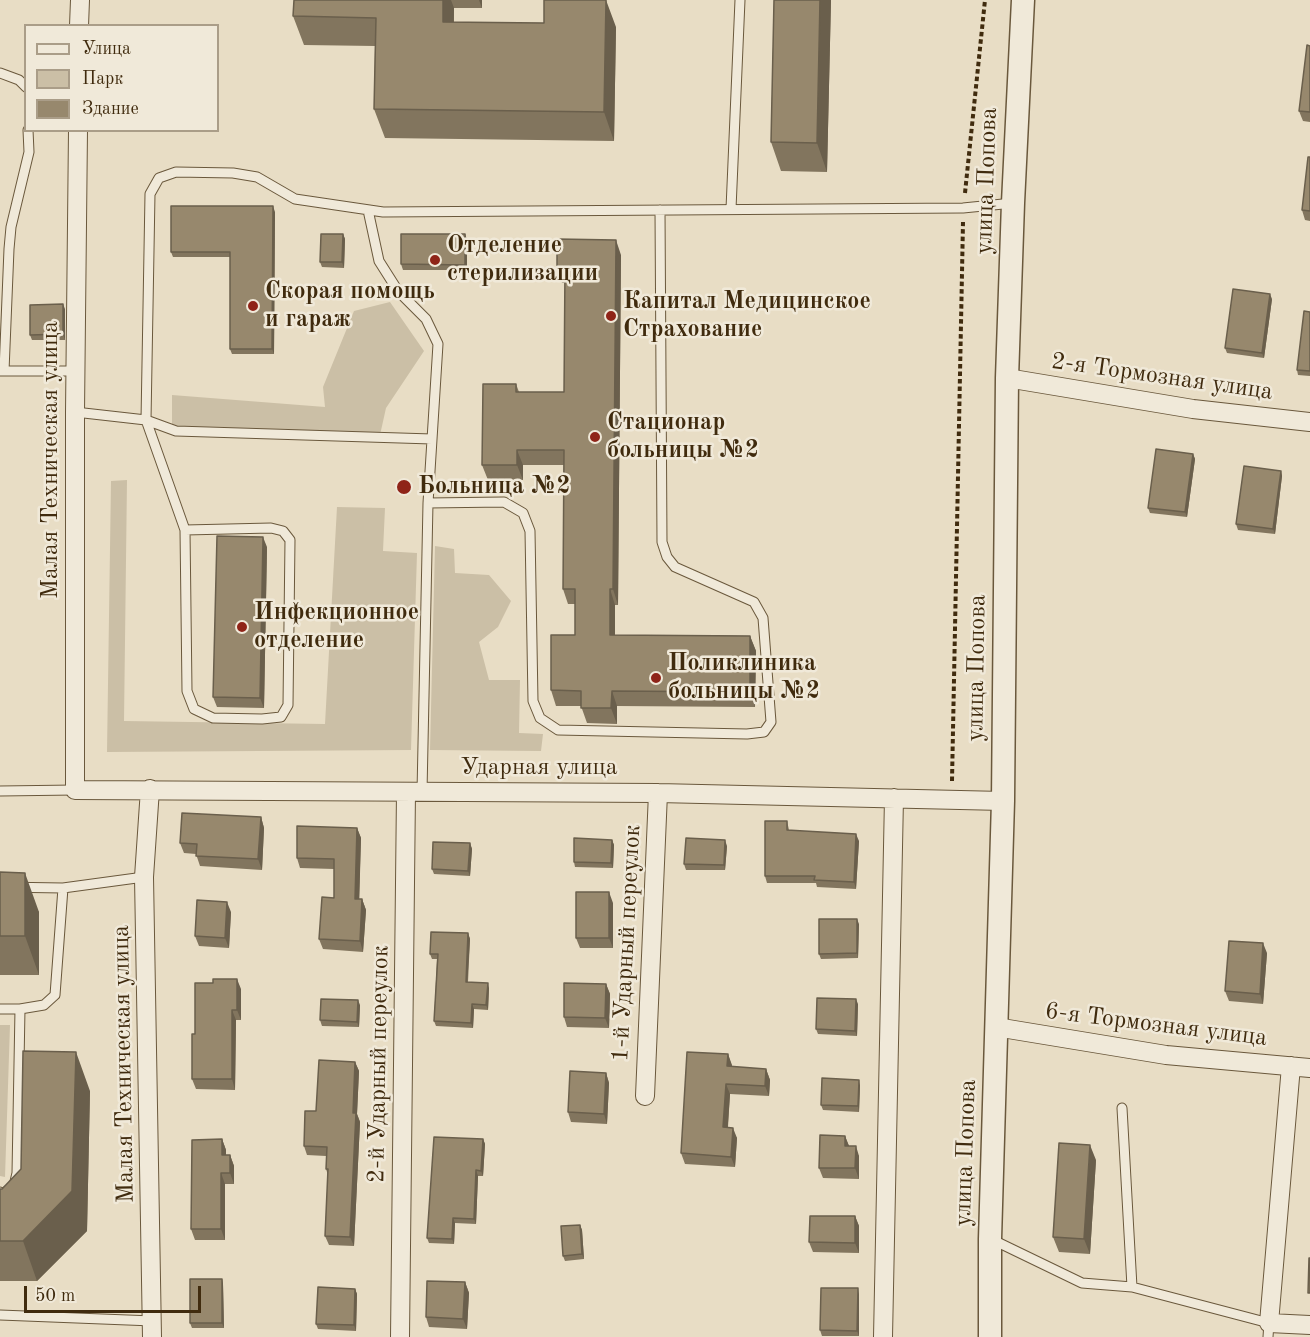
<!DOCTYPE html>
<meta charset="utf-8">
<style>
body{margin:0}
#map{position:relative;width:1310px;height:1337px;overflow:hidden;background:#e8ddc5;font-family:"Old Standard TT",serif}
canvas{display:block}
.legend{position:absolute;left:24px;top:24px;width:195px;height:108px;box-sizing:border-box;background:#f0e9d9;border:2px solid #aa9d88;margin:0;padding:8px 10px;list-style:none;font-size:18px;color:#402b0e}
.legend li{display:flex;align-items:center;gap:12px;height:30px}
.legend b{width:30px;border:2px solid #aa9d88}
.scale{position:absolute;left:24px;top:1286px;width:177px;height:27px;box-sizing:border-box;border:3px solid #402b0e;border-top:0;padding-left:8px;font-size:18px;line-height:21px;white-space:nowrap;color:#402b0e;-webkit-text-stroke:4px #f0e9d9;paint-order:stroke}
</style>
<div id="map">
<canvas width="1310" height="1337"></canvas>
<ul class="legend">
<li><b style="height:8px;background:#f0e9d9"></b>Улица</li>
<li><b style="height:16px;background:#cbbfa6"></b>Парк</li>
<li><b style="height:16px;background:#97886d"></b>Здание</li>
</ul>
<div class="scale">50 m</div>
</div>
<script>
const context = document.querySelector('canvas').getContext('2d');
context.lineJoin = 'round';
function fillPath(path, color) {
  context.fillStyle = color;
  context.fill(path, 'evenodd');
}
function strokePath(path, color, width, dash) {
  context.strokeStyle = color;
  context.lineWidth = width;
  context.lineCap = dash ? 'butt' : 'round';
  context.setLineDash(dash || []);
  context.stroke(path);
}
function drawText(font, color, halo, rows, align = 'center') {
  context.font = font + ' "Old Standard TT",serif';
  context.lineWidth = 5;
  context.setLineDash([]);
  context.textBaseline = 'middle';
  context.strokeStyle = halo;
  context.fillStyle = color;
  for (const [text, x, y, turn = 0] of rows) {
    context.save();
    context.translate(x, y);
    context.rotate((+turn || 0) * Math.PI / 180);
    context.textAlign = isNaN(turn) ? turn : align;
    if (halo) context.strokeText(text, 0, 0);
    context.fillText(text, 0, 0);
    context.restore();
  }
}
const green = new Path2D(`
 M390,302L424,351L386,408L380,435L172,429V395L325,407L323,387L354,311Z
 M127,480L124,721L325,724L337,507L385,508L383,551L417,553L411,750L107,752L111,481Z
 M435,546L454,549L455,573L489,575L511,601L498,627L479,642L489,680H520L519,733L543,734L541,751L430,750Z
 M0,1025H10L5,1177L0,1176Z`);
const path = new Path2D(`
 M965,193L985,0
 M952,781L963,222`);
const service = new Path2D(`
 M0,73L19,80L26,87
 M731,209L740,0
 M368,210L379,261L398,291L426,319L438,344L428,503L422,792
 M0,371H75
 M4,371L9,249L11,227L29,152L28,130
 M75,412L146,420L185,530L187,691L194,709L213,718L262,719L281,717L288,705L290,540L283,531L271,528L185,530
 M432,439L176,431L146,420L150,194L159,178L176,172L233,173L257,177L295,199L383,212L963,208L1013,203
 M428,503L504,502L523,513L530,531L533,701L540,718L558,730L747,734L764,732L771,722L763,618L754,602L675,567L667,557L662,542L660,210
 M0,791L75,790
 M0,887L63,888L144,877
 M0,1009H20L44,1005L55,995L63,888
 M1122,1108L1132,1287
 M0,1192L4,1193L14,1186L17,1173L20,1009
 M993,1240L1082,1283L1132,1287L1269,1323L1268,1337
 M0,1315L153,1321`);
const minor = new Path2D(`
 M79,26L80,0
 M78,130L75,412V790L658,793L1003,801
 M1007,378L1193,409L1310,422
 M150,789L144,877L152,1337
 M996,1027L1166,1055L1310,1068
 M1291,1066L1269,1323L1310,1325
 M645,1096L658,793
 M400,1337L406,792
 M883,1337L894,798`);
const tertiary = new Path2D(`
 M990,1337V1239L1003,801L1007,378L1013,203L1023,0`);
const wall = new Path2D(`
 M294,0H482V8H454V22L616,27L614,141L385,138L374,109L375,46L304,45L293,16Z
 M774,0H831L827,172L781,171L771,142Z
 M1310,46V122L1303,121L1299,111Z
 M1310,157V221L1305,220L1302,210Z
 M275,212L274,354H232L230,349V257H173L171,252Z
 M343,234L345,239L344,268L322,267L320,262Z
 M465,234L467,240V270H403L401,264Z
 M621,255L618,605H615V635L750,636L756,651L755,707L617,706V724L587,723L581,706H556L551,690L575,635V604H568L563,589L564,465H523V480H488L482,465L516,384L519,392H564L565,283H562L557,267Z
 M1272,299L1264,358L1227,353L1225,348Z
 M65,309V340H32L30,335Z
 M1310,312V376L1298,375L1297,370Z
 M1193,454L1195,459L1187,517L1150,513L1148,508Z
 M1281,471L1282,476L1275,534L1238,530L1236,524Z
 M267,547L264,708L217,707L213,697Z
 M261,817L264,828L262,870L200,866L196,854L184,853L180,843Z
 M787,821L789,830L859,841L856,889L817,887L816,883H767L765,876Z
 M357,828L361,838L359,899H362L366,910L363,952L323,949L319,939L334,898V869L300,868L297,858Z
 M612,840L614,845L613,868L575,867L574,862Z
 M470,843L472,849L470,876L434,874L432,869Z
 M727,846L725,870H686L684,864Z
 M0,872L39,912V975H0Z
 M613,903V948H580L576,938Z
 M231,912L229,948L199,946L195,936Z
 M859,924L858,958L821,959L819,954Z
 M468,933L470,939L468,982L489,988L488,1010L474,1009L473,1028L436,1026L434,1021L437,959H432L430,954Z
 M1267,953L1263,1004L1229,1001L1225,991Z
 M606,984L610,994L609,1028L567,1027L564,1017Z
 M241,989V1020H236L235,1090L196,1089L192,1079L195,1034Z
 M858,1004L857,1036L818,1034L816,1029Z
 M360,1005L359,1027L322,1026L320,1020Z
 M728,1054L732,1067L766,1069L770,1080L769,1096L730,1094L728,1127L737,1138L735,1167L685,1164L681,1153Z
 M355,1062L359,1071L357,1114L360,1122L354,1246L329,1245L325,1236L328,1175L326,1169V1156L307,1155L304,1146L316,1111Z
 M606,1073L609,1083L607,1124L571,1122L568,1112Z
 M860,1085L859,1112L823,1110L821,1105Z
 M90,1091L87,1231L37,1281H0V1189H2L21,1169Z
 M845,1136L849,1146L859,1156V1179L823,1178L819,1168Z
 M222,1139L226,1150V1155H230L234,1166V1184H225V1240H195L191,1229Z
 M483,1139L485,1144L483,1176H478L476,1224L455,1223L454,1244L429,1243L427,1238Z
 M1096,1160L1090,1254L1059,1252L1053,1237Z
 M855,1216L859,1226V1253L813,1252L809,1242Z
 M580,1225L582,1230L584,1259L565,1261L563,1256Z
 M222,1279L223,1284L224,1328H192L190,1323Z
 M465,1282L469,1293L467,1329L429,1327L426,1317Z
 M355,1289L357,1294L356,1331L318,1329L316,1324Z
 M859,1294V1336H822L820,1330Z`);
const shadedWall = new Path2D(`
 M443,0H451L454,8L453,51L443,22Z
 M479,0H482V8Z
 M606,0L616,27L614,141L604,112Z
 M820,0H831L827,172L817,143Z
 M273,206L275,212L274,354L272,349Z
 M343,234L345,239L344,268L342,262Z
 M465,234L467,240V270L465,265Z
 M616,240L621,255L618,605L613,589Z
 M1270,294L1272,299L1264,358L1262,353Z
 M63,304L65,309V340L63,334Z
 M517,450L523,465V480L517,465Z
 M1193,454L1195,459L1187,517L1185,512Z
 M1281,471L1282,476L1275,534L1273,529Z
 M263,537L267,547L264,708L260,698Z
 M610,589L615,605V651L610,635Z
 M750,636L756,651L755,707L750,692Z
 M612,691L617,706V724L611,708Z
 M261,817L264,828L262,870L258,859Z
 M357,828L361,838L359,909L355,899Z
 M856,834L859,841L856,889L854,882Z
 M612,840L614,845L613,868L611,863Z
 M725,840L727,846L725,870L724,865Z
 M470,843L472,849L470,876L468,871Z
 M25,873L39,912V975L25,936Z
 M609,892L613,903V948L609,938Z
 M362,899L366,910L363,952L360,941Z
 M227,902L231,912L229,948L225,938Z
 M857,919L859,924L858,958L857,953Z
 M468,933L470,939L467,987L466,982Z
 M1263,943L1267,953L1263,1004L1260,994Z
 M237,979L241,989V1020L237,1010Z
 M488,983L489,988L488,1010L486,1005Z
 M606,984L610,994L609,1028L605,1018Z
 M856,999L858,1004L857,1036L855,1031Z
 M358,1000L360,1005L359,1027L357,1022Z
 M472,1004L474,1009L473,1028L471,1023Z
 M232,1010L236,1020L235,1090L232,1079Z
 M76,1052L90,1091L87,1231L37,1281L23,1241Z
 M728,1054L732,1065L731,1076L727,1066Z
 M355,1062L359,1071L357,1114L360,1122L354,1246L350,1237L353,1113Z
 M766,1069L770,1080L769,1096L765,1086Z
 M606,1073L609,1083L607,1124L604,1114Z
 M859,1080L860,1085L859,1112L858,1106Z
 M726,1084L730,1094L727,1137L723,1127Z
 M733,1128L737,1138L735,1167L731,1157Z
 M845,1136L849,1146H845Z
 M222,1139L226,1150V1166L222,1155Z
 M483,1139L485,1144L483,1176L481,1171Z
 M1090,1145L1096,1160L1090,1254L1084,1239Z
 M856,1146L859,1156V1179L855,1168Z
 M230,1155L234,1166V1184L230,1173Z
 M476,1170L478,1176L476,1224L474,1219Z
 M221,1173L225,1184V1240L221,1229Z
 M855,1216L859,1226V1253L855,1243Z
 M453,1218L455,1223L454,1244L452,1239Z
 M580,1225L582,1230L584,1259L582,1254Z
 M222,1279L223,1284L224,1328L222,1323Z
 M465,1282L469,1293L467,1329L463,1319Z
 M858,1288L859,1294V1336L857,1331Z
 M355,1289L357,1294L356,1331L354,1325Z`);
const building = new Path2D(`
 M294,0H443V22L544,23V0H606L604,112L374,109L376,18L293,16Z
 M774,0H820L817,143L771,142Z
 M1307,45L1310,46V112L1299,111Z
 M1308,157H1310V211L1302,210Z
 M171,206H273L272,349H230V252H171Z
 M321,234H343L342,262H320Z
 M401,234H465V265L401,264Z
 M557,239L616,240L613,589H610V635L750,636V692L612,691L611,708H581V691L551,690V635H575V589H563L564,450H517V465H482L483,384H516V392H564L565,267H557Z
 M1233,289L1270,294L1262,353L1225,348Z
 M63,304V334L30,335V305Z
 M1304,311L1310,312V371L1297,370Z
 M1156,449L1193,454L1185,512L1148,508Z
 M1244,466L1281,471L1273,529L1236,524Z
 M217,536L263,537L260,698L213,697Z
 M182,813L261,817L258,859L196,856L197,844L180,843Z
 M765,821H787V830L856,834L854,882L814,880L815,876H765Z
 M297,826L357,828L355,899H362L360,941L319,939L322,897L334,898V859L297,858Z
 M574,838L612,840L611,863L574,862Z
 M686,838L725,840L724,865L684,864Z
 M433,842L470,843L468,871L432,869Z
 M0,872L25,873V936H0Z
 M576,892H609V938H576Z
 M197,900L227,902L225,938L195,936Z
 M819,919H857V953L819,954Z
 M431,932L468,933L466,982L488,983L486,1005L472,1004L471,1023L434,1021L438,954H430Z
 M1229,941L1263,943L1260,994L1225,991Z
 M213,979H237V1010H232V1079H192V1034H195V983H213Z
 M564,983L606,984L605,1018L564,1017Z
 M817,998L856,999L855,1031L816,1029Z
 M321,999L358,1000L357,1022L320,1020Z
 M23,1051L76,1052L72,1191L23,1241H0V1189H2L21,1169Z
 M687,1052L728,1054L727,1066L766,1069L765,1086L726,1084L723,1127L733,1128L731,1157L681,1153Z
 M319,1060L355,1062L353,1113H356L350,1237L325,1236L328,1169H326L327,1147L304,1146L305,1111H316Z
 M570,1071L606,1073L604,1114L568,1112Z
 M822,1078L859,1080L858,1106L821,1105Z
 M820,1135L845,1136V1146H856L855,1168H819Z
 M434,1137L483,1139L481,1171L476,1170L474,1219L453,1218L452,1239L427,1238Z
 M222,1139V1155H230V1173H221V1229H191L192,1140Z
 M1059,1143L1090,1145L1084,1239L1053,1237Z
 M810,1216H855V1243L809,1242Z
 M580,1225L582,1254L563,1256L561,1226Z
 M1309,1258H1310V1293H1308Z
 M190,1279H222V1323H190Z
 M427,1281L465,1282L463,1319L426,1317Z
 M318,1287L355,1289L354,1325L316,1324Z
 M821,1288H858L857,1331L820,1330Z`);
const markers = [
 [435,260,6,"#8f2418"],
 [253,306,6,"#8f2418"],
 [611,316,6,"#8f2418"],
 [595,437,6,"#8f2418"],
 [404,487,8,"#8f2418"],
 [242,627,6,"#8f2418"],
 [656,678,6,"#8f2418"]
];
const streetNames = [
 ["улица Попова",987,181,-88],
 ["2-я Тормозная улица",1162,377,8],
 ["Малая Техническая улица",51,460,-90],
 ["улица Попова",977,668,-89],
 ["Ударная улица",539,768],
 ["1-й Ударный переулок",627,943,-87],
 ["6-я Тормозная улица",1156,1025,7],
 ["Малая Техническая улица",124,1064,-91],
 ["2-й Ударный переулок",379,1064,-89],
 ["улица Попова",966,1153,-88]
];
const poiNames = [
 ["Отделение",447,246],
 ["стерилизации",447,274],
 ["Скорая помощь",265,292],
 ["и гараж",265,320],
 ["Капитал Медицинское",623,302],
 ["Страхование",623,330],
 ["Стационар",607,423],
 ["больницы №2",607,451],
 ["Больница №2",418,487],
 ["Инфекционное",254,613],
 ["отделение",254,641],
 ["Поликлиника",668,664],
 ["больницы №2",668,692]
];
fillPath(green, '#cbbfa6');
strokePath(service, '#6a583c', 11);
strokePath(minor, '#6a583c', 20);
strokePath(tertiary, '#6a583c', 25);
strokePath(path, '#402b0e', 4, [4.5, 3]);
strokePath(service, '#f0e9d9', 9);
strokePath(minor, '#f0e9d9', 18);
strokePath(tertiary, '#f0e9d9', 22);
fillPath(wall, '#82755e');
fillPath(shadedWall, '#6a5f4c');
fillPath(building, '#97886d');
strokePath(building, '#6a5f4c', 1.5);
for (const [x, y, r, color] of markers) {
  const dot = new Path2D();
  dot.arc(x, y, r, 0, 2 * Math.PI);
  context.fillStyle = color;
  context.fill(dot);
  strokePath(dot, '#f0e9d9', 2);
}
drawText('24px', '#402b0e', '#f0e9d9', streetNames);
drawText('bold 24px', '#402b0e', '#f0e9d9', poiNames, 'left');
</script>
